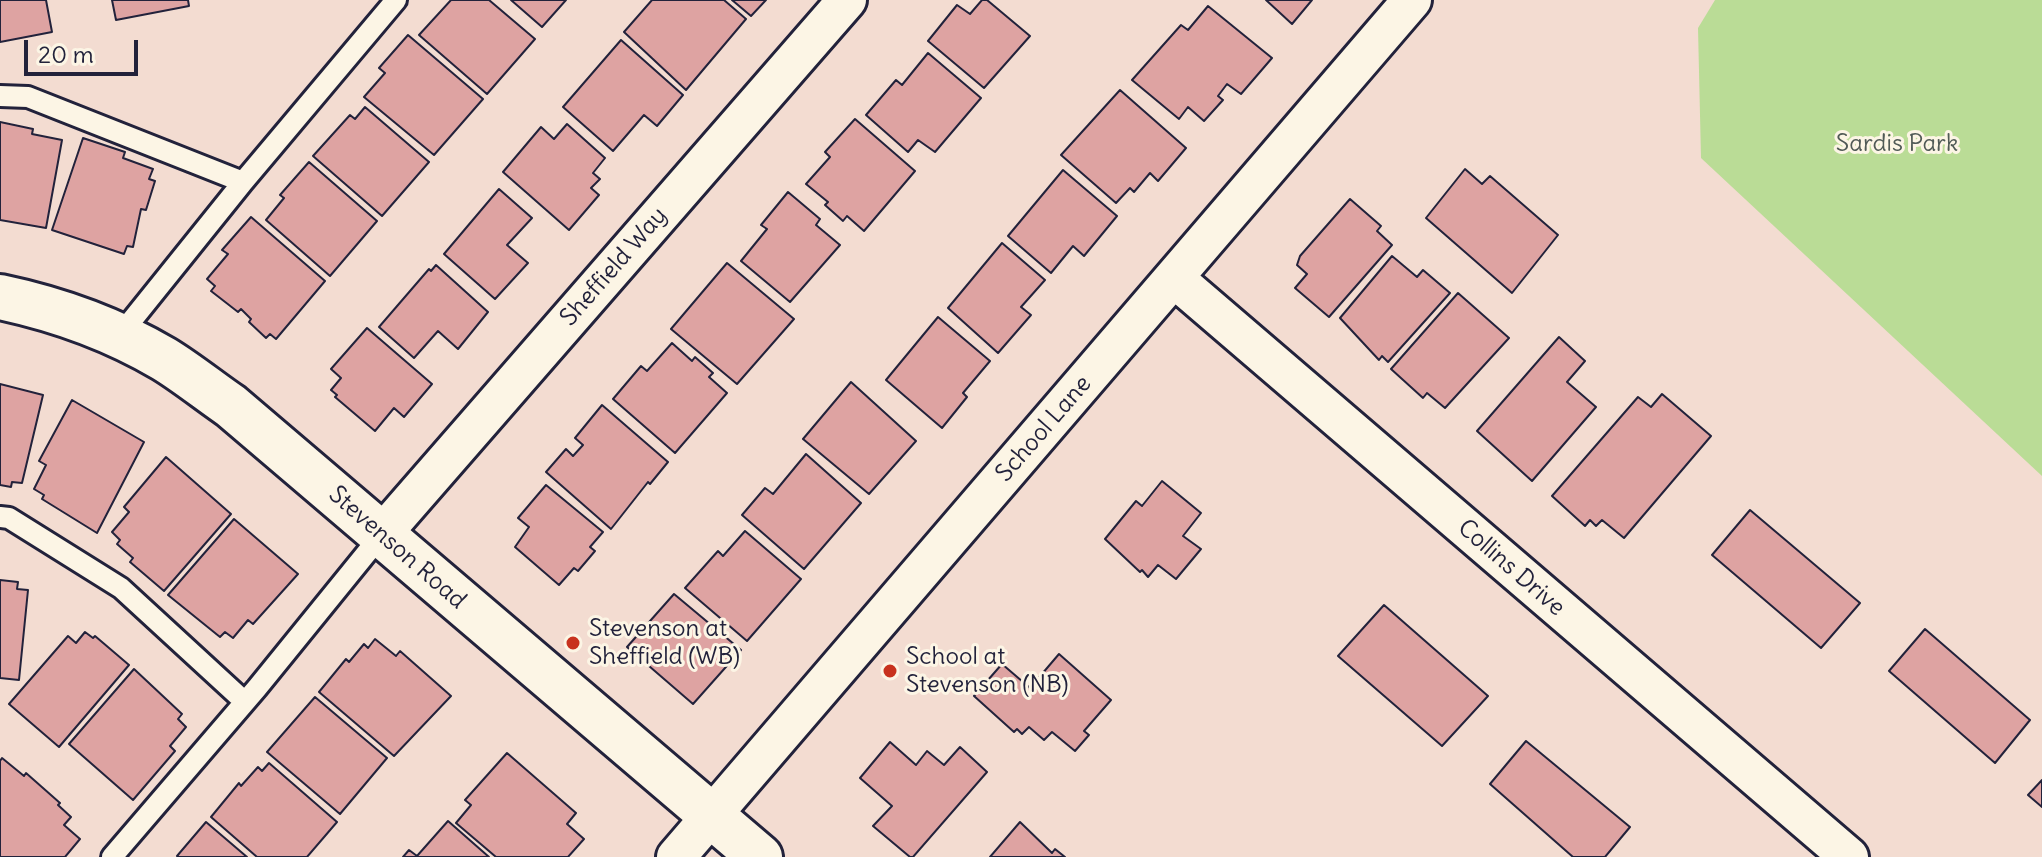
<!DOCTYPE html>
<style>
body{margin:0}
#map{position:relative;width:2042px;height:857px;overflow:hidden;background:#f3dcd1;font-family:Delius,sans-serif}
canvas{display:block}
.scale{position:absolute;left:24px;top:40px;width:114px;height:36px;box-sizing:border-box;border:4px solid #22223b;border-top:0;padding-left:10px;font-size:24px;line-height:28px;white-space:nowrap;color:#22223b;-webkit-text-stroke:6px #fcf5e5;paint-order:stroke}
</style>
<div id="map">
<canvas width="2042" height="857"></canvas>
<div class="scale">20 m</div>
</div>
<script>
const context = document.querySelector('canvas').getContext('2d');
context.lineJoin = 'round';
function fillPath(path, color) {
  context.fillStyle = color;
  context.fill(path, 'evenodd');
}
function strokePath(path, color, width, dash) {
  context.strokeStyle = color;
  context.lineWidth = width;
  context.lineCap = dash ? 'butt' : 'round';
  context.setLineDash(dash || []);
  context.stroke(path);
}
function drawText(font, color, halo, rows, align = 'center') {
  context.font = font + ' Delius,sans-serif';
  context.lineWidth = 6;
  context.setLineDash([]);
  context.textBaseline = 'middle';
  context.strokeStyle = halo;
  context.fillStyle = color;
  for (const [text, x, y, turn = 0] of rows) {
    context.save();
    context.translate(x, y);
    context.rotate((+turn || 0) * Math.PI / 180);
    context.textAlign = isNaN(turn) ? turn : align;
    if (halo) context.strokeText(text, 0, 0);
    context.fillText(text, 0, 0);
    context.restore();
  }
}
const green = new Path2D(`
 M1715,0H2042V476L1701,158L1698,28Z`);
const building = new Path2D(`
 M0,0H46L52,32L0,42Z
 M112,0H188L189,6L116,20Z
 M451,0H489L535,39L487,94L419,35Z
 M511,0H566L542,27Z
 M652,0H724L746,19L686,90L624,32Z
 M732,0H766L751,16Z
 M982,0H987L1030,36L984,88L928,41L957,5L970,14Z
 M1266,0H1312L1292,24Z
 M1208,6L1272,58L1241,94L1227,84L1218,96L1223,100L1204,121L1188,107L1179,119L1132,80L1181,25L1188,30Z
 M408,35L483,99L434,155L364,97L385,73L379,68Z
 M621,40L683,95L657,126L644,115L613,151L563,107Z
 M928,53L981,98L935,152L918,140L908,152L866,115L896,80L902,85Z
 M1120,90L1186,148L1158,181L1150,173L1134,192L1130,188L1116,203L1061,155Z
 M365,107L429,162L382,216L313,156L350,115L355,119Z
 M855,119L915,171L864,231L847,216L843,221L825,205L828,202L806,184L830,157L825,152Z
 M0,122L33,129L32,134L62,140L46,228L0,220Z
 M567,124L605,158L593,173L600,179L591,188L599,195L569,230L503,172L541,127L554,139Z
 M83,138L125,152L123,158L153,169L149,179L155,181L146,210L141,209L133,247L127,246L124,254L52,230Z
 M309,162L377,221L330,276L266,220L284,198L280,195Z
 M1465,169L1482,184L1490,176L1558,235L1512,293L1426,218Z
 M1063,170L1117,216L1084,256L1073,246L1051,273L1008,236Z
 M499,189L532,218L507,245L528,263L495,299L444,254Z
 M788,192L820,219L816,225L840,245L790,302L741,261L767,229L761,225Z
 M1350,199L1381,226L1377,231L1392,245L1329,317L1295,288L1307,274L1297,265L1300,256Z
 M251,217L325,281L276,339L270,334L266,338L249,322L251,319L241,309L238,312L211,291L215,286L207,279L228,254L222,250Z
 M1002,243L1045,280L1021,307L1031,315L998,353L948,308Z
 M1392,256L1417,277L1423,270L1450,293L1388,362L1382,356L1379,360L1340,318Z
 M727,263L794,319L737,384L671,329Z
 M436,265L488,312L458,349L438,331L414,358L379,327L429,269L431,271Z
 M1458,293L1509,338L1445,408L1427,393L1423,398L1391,369Z
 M938,317L990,361L963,393L967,397L942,428L886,380Z
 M367,328L432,384L404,417L394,408L375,431L335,397L337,395L331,390L341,378L331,369Z
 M1559,337L1585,361L1567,382L1596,407L1532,481L1477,431Z
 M672,343L692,361L695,357L713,373L709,377L727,393L675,453L613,399L641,366L647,371Z
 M851,382L916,441L869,494L803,439Z
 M0,384L43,395L22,483L12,482L11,487L0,485Z
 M1662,394L1711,436L1624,538L1602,520L1596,526L1590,520L1585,526L1552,496L1638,397L1651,407Z
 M72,400L144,442L97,533L42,499L44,495L34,489L46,465L39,461Z
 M602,405L668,462L650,484L648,482L611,529L546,472L566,449L573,456L583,445L575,438Z
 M806,454L861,503L804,569L742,515L765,488L773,494Z
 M166,457L231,514L164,591L130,562L133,558L117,544L120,540L112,532L129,512L124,507Z
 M1162,481L1201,513L1183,536L1201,549L1176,579L1158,565L1148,577L1142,570L1140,572L1105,539L1136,501L1142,506Z
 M546,485L603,532L590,547L595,551L578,571L574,568L559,585L515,547L529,527L518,518Z
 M1750,510L1860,603L1821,648L1712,555Z
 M234,519L298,574L253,624L248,620L233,638L225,632L220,637L168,595Z
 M745,531L801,579L747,641L685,588L718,551L723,556Z
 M0,580L18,582L17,589L28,590L19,680L0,678Z
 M674,594L741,650L693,704L627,647Z
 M1384,605L1488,696L1442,746L1338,656Z
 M1925,629L2030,720L1995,763L1889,671Z
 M85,632L93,638L95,636L129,665L59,747L9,704L68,636L76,643Z
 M375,639L396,656L400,651L451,696L394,756L319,692L346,659L349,662L364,644L368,648Z
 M1059,654L1111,700L1084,731L1089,735L1075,751L1052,732L1044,740L1029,727L1022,734L1017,729L1014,732L974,696L1002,664L1030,688Z
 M134,669L182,714L178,719L186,727L170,746L175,751L133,800L69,744Z
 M315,697L387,758L340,814L267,752Z
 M1526,741L1630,827L1605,857H1573L1490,784Z
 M890,742L916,765L927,751L944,765L960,747L987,772L913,857H910L873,826L892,806L860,778Z
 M507,753L576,813L567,824L584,839L568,857H496L456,823L471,805L465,800Z
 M2,758L24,776L26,773L60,803L58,805L71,817L64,825L80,839L65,857H0V761Z
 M269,763L337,822L307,857H257L211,817L239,783L241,786L258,767L262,771Z
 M2042,780V807L2028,795Z
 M448,821L489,857H403L409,850L417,856Z
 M206,822L247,857H179L177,856Z
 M1020,822L1052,853L1055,849L1065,857H990Z`);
const lane = new Path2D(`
 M0,96L28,97L243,182
 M120,335L243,182L396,0
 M0,517L9,518L121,588L245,702
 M112,857L257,688L382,534`);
const street = new Path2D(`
 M1174,278L1849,857
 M382,534L847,0
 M676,857L1412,0`);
const secondary = new Path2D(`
 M0,297C57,309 113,329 164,359C187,373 209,391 231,406L760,857`);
const markers = [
 [573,643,8,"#c8321e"],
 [890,671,8,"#c8321e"]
];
const parkNames = [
 ["Sardis Park",1897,144]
];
const streetNames = [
 ["Sheffield Way",614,267,-49],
 ["School Lane",1044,429,-49],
 ["Stevenson Road",397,548,41],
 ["Collins Drive",1511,568,41]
];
const poiNames = [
 ["Stevenson at",589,629],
 ["Sheffield (WB)",589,657],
 ["School at",906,657],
 ["Stevenson (NB)",906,685]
];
fillPath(green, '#badc96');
fillPath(building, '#dea3a2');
strokePath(building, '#22223b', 2);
strokePath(lane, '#22223b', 26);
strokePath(street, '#22223b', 44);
strokePath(secondary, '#22223b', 50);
strokePath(lane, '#fcf5e5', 20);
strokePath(street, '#fcf5e5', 38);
strokePath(secondary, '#fcf5e5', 44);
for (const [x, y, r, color] of markers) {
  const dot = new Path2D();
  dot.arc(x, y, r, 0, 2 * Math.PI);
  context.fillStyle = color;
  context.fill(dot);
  strokePath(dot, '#fcf5e5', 3);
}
drawText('24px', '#505a56', '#fcf5e5', parkNames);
drawText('24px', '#22223b', '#fcf5e5', streetNames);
drawText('24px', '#22223b', '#fcf5e5', poiNames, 'left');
</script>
